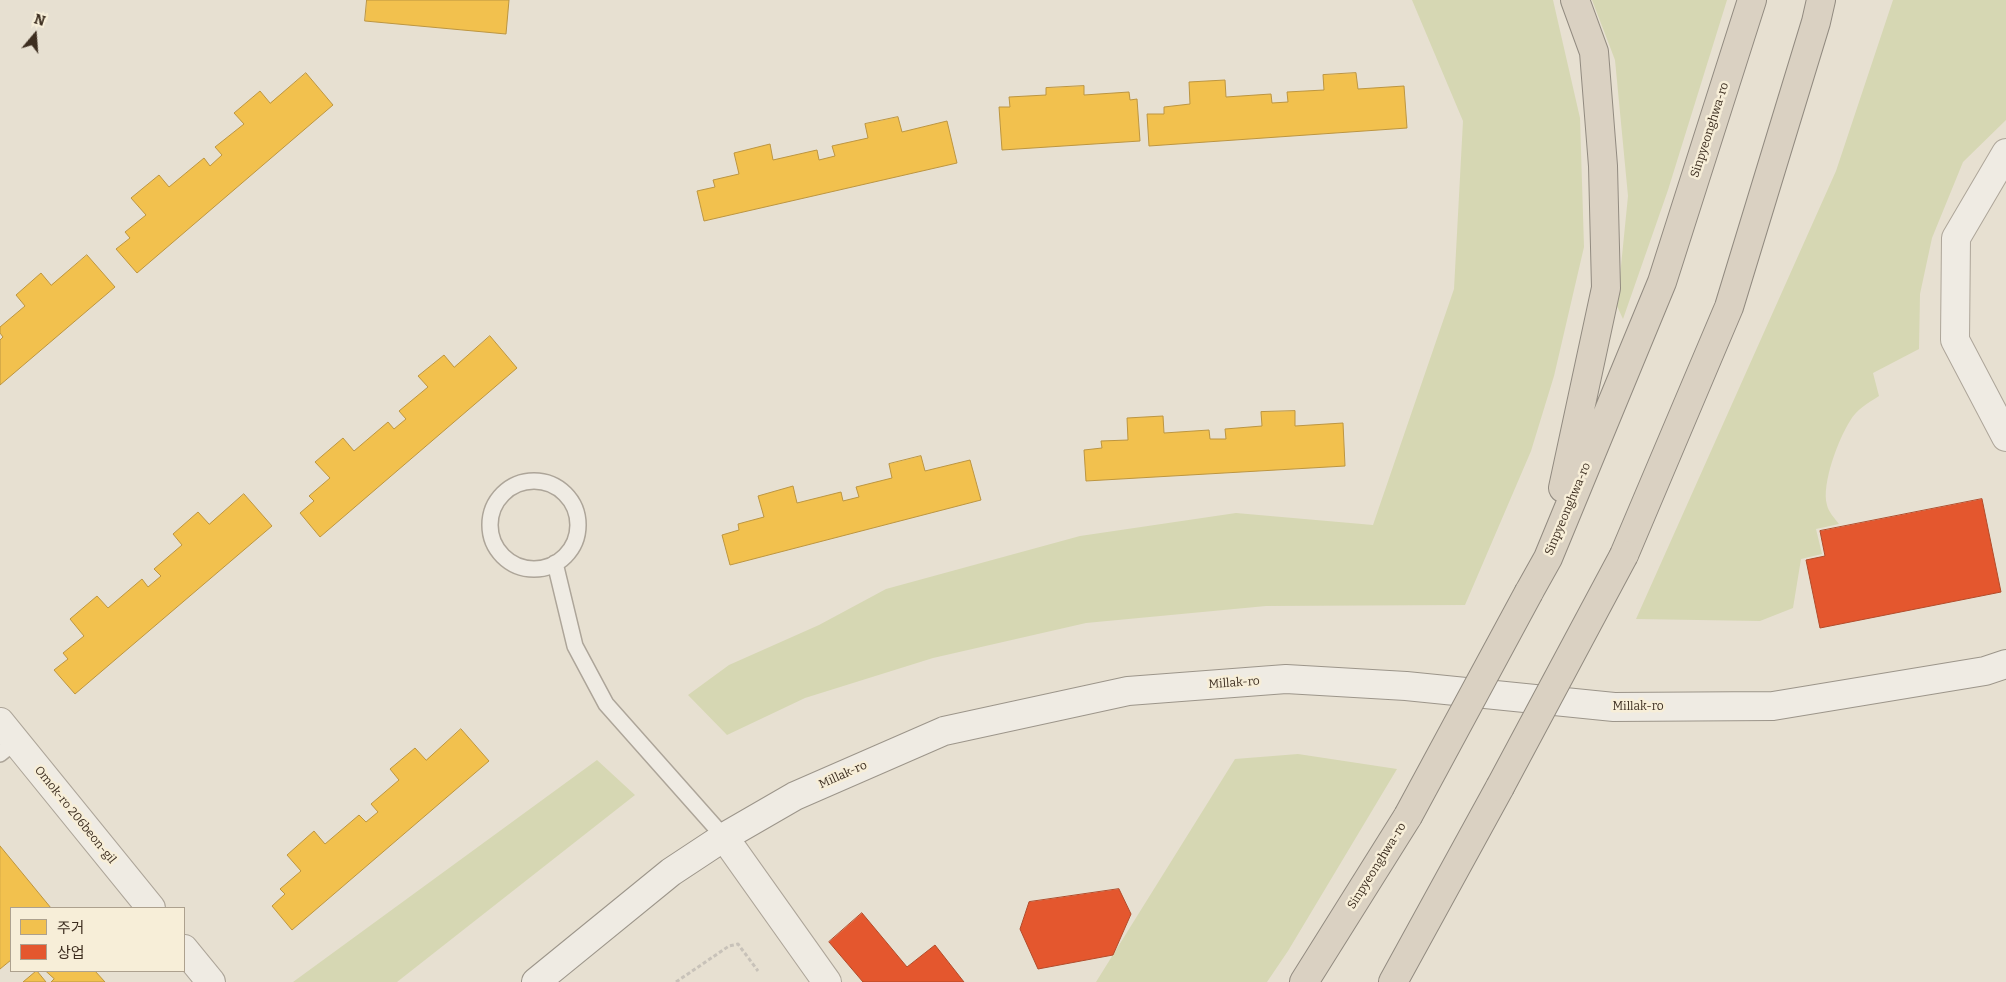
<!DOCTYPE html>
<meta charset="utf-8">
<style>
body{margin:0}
#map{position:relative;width:2006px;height:982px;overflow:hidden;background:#e7e0d1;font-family:Bitter,"Noto Sans KR",serif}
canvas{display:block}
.legend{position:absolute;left:10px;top:907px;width:175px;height:65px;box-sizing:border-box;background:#f7eed8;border:1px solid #ada18e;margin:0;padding:6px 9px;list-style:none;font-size:15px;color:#3d2e20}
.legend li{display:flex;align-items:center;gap:10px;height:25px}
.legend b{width:25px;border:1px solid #ada18e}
.north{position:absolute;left:10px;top:10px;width:50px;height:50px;-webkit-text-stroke:4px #f7eed8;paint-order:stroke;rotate:18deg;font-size:14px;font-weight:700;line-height:20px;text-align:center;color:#3d2e20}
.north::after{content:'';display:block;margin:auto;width:18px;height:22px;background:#3d2e20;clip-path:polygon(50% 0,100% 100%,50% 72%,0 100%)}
</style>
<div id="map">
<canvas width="2006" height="982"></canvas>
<ul class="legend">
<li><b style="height:14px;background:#f2c14e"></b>주거</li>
<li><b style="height:14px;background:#e4572e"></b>상업</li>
</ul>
<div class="north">N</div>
</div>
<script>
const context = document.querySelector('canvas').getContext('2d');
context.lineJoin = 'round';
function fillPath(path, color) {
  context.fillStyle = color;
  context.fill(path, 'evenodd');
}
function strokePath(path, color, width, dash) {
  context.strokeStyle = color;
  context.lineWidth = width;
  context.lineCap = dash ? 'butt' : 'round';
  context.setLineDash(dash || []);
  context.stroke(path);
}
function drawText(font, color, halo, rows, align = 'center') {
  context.font = font + ' Bitter,serif';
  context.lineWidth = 5;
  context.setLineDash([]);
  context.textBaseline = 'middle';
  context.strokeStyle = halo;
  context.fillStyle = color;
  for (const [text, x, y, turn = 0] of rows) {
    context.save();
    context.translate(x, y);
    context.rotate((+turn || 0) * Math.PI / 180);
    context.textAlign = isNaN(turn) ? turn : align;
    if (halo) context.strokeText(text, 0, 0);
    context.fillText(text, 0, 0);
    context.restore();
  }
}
const green = new Path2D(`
 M1412,0H1553L1580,118L1584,247L1554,376L1531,451L1465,605L1266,606L1086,623L933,658L805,698L727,735L688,695L729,665L819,625L886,589L1080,536L1236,513L1373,525L1454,289L1463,121Z
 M1592,0H1727L1668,190L1623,319L1617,306L1628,196L1615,60Z
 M1893,0H2006V120L1963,162L1932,238L1920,294L1919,349L1873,373L1879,396C1868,403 1856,410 1850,421C1839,438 1821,484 1827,505C1828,511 1835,519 1839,524L1816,529L1822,554L1801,559L1793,608L1760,621L1636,619L1836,171Z
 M1298,754L1397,769L1288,951L1267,982H1096L1235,759Z
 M597,760L635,795L397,982H293Z`);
const homes = new Path2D(`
 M367,0H509L506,34L365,21Z
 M306,73L333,105L137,273L116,249L130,238L125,232L146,215L131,198L159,175L169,187L204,158L210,166L222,155L215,147L244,124L234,113L260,91L270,103Z
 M1356,73L1358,89L1404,86L1407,128L1149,146L1147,114H1164V107L1190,104L1189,82L1225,80L1226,97L1271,94L1272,103L1288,102L1287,92L1324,90L1323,75Z
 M1084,86V95L1129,92L1130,100L1137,99L1140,141L1002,150L999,107H1010L1009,97L1046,95V88Z
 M898,117L902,132L947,121L957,163L704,221L697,191L715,187L713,180L739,174L734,153L770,144L773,160L817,150L819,160L835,156L832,146L868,138L865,124Z
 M87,255L115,287L0,385V340L3,337L0,333V327L25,306L16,295L41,273L51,285Z
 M490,336L517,368L320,537L300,513L314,501L309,496L330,478L315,462L343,438L354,451L388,422L394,429L406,419L399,411L428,387L418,376L444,355L454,367Z
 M1295,411V426L1343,423L1345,466L1086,481L1084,450L1102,448L1101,441L1128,440L1127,418L1163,416L1164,433L1209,430L1210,439H1226L1225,429L1262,426L1261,412Z
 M921,456L925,471L970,460L981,500L730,565L722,535L739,530L738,524L764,517L758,496L793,486L797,503L841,492L843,501L859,497L856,487L892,478L889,464Z
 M244,494L272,526L75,694L54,670L68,659L63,653L84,636L70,619L97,596L108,608L142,579L148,587L161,576L154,569L182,545L173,534L198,512L209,524Z
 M461,729L489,761L292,930L272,906L285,894L280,889L301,871L287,855L314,831L325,844L359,815L366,822L378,812L371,804L399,780L390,769L415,748L426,760Z
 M0,846L51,908H11V960L0,969Z
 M37,971L46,982H23L36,971Z
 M46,971H95L105,982H51L54,979Z`);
const shops = new Path2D(`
 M1982,499L2001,592L1820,628L1806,560L1825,556L1820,531Z
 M1119,889L1131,914L1113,955L1038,969L1020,929L1029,902Z
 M862,913L907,967L935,945L964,982H863L829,942Z`);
const path = new Path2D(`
 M676,982L729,946L738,944L758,971`);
const lane = new Path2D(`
 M490 525a44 44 0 1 1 88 0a44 44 0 1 1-88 0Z
 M555,563L575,646L606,704L724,837
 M0,754L15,742`);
const street = new Path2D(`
 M2006,153L1956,238L1955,340L2006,437
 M0,722L151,908
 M724,837L827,982
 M184,949L211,982`);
const secondary = new Path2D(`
 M536,982L671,872L724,837L795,796L944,731L1128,691L1286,679L1406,686L1614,707L1773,706L1985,671L2006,664`);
const highway = new Path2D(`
 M1563,488L1606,288L1603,166L1594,52L1575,0
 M1624,555L1729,307L1816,22L1821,0
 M1529,592L1548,558L1662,282L1752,0
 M1304,982L1408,816
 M1393,982L1500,787`);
const highwayBridge = new Path2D(`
 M1500,787L1624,555
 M1408,816L1529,592`);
const streetNames = [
 ["Sinpyeonghwa-ro",1710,130,-72],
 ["Sinpyeonghwa-ro",1568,509,-67],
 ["Millak-ro",1234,683,-4],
 ["Millak-ro",1638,707],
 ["Millak-ro",843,775,-24],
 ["Omok-ro 206beon-gil",75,815,51],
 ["Sinpyeonghwa-ro",1377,866,-58]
];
fillPath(green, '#d6d7b3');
fillPath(homes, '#f2c14e');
strokePath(homes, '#bc9540', 1);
fillPath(shops, '#e4572e');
strokePath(shops, '#b24b2a', 1);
strokePath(lane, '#ada599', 18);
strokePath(street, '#ada599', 30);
strokePath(secondary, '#9c958a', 30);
strokePath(highway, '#928b80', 30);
strokePath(path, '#c8c2b9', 3, [4, 2.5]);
strokePath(lane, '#efebe3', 15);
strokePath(street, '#efebe3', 28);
strokePath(secondary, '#efebe3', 28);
strokePath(highway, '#dad1c2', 28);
strokePath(highwayBridge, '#928b80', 30, []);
strokePath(highwayBridge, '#dad1c2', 28);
drawText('12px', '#3d2e20', '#f7eed8', streetNames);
</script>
